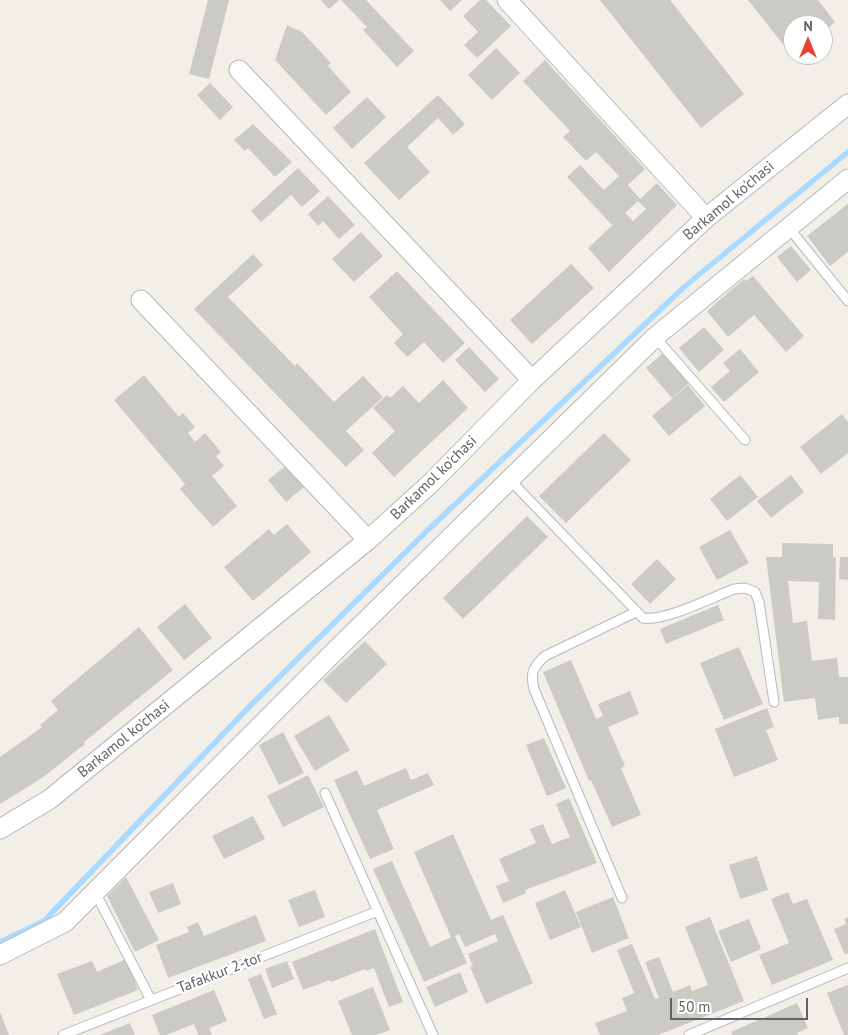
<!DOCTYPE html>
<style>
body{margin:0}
#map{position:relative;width:848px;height:1035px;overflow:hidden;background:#f1efe8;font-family:"PT Sans",sans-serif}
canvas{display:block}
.north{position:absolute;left:783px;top:15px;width:50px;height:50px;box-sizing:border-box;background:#fff;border:1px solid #bfc1c3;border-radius:50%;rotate:0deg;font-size:14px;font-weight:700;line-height:20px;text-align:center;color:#5f6368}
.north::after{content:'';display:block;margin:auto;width:18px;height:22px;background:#ea4335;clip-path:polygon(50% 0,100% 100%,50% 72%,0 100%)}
.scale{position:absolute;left:670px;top:998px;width:138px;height:22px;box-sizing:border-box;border:2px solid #5f6368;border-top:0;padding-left:6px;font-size:15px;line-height:18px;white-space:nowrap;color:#5f6368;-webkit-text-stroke:4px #fff;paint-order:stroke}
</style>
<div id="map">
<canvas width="848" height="1035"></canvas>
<div class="north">N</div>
<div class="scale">50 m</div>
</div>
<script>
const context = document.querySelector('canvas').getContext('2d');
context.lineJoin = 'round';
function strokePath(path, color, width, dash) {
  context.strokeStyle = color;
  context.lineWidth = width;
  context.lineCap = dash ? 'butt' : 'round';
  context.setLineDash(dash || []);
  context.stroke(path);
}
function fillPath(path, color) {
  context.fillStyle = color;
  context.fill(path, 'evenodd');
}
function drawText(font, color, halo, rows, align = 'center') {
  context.font = font + ' "PT Sans",sans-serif';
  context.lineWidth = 4.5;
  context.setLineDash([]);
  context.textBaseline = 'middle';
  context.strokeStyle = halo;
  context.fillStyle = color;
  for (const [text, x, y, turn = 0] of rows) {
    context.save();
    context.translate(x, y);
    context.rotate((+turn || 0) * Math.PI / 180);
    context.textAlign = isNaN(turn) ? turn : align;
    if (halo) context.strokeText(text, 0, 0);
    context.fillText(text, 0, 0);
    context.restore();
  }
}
const stream = new Path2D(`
 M0,942L44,921L249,707L429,529L684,287L848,152`);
const building = new Path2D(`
 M208,0H229L209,79L189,74Z
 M321,0H339L329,9Z
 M341,0H366L414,51L397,67L363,30L367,27Z
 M440,0H462L450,11Z
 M480,0H486L511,26L477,58L464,45L478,32L463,16Z
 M600,0H670L744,94L701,128Z
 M748,0H818L835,22L823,32V25H793V57Z
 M287,25L302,32L331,63L328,66L351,92L326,115L275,60Z
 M496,48L520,73L492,100L468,75Z
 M545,60L645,169L628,185L640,199L657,183L677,205L609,272L588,248L616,222L612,225L567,177L580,165L604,190L619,176L596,152L586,161L563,137L570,131L523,81ZM638,201L646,209L633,221L625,213Z
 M210,83L233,107L220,120L197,95Z
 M438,95L465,124L453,135L438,118L407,147L430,172L399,200L364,163Z
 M367,97L386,117L352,149L333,128Z
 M253,124L292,162L275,177L248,148L245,151L234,140Z
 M298,168L320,191L302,207L291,195L261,222L251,211Z
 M328,196L355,225L339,239L323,221L318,226L308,214Z
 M848,204V252L830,266L807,236Z
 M361,232L383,256L354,282L332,259Z
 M791,246L811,270L797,282L777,257Z
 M253,254L263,265L228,297L295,366L297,363L334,402L363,376L383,397L346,431L364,450L346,467L194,309Z
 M571,264L594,288L532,344L510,320Z
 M397,271L465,343L443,363L424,342L407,357L394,343L403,334L369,297Z
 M753,276L804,336L786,352L754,315L728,337L707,311L744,279L746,281Z
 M704,327L724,350L699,372L679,348Z
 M469,347L499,379L485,392L455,360Z
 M740,349L759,372L724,402L711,387L730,371L723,363Z
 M663,353L689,383L672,398L646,368Z
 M144,375L179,417L183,413L195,427L188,433L195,442L205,433L221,452L216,456L224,466L212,476L237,506L213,527L180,489L185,484L114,400Z
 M443,380L468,408L394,477L372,453L395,431L373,408L387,395L390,398L403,386L419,403Z
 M688,385L705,406L669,436L652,416Z
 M842,414L848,422V453L821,474L800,447Z
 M604,433L631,460L566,523L539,496Z
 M288,464L306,485L286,502L268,480Z
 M740,475L758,497L727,521L710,499Z
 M791,475L804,492L771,518L757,501Z
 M527,516L548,537L463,619L443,598Z
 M287,524L311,552L253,601L224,567L269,529L274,535Z
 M730,530L749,563L717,580L699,547Z
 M782,543L833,544V557L836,558L835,620L818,619L819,582L788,581L793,623L807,621L812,661L837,658L839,677H848V724H839V717L818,720L815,698L784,702L766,557H782Z
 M840,557H848V580L839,579Z
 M657,559L676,579L650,604L631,584Z
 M185,604L212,638L184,660L157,627Z
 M718,605L724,620L666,644L660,629Z
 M139,627L173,670L84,742L85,744L42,778L0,804V757L42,727L40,725L58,710L51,701Z
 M365,641L387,664L346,703L323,680Z
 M739,647L763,704L724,720L700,663Z
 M571,660L596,719L603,716L598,704L630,691L639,714L608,727L625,766L621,768L641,815L612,827L591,780L589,781L543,672Z
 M767,708L774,727L766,730L778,760L734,777L715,729Z
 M329,715L350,750L315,771L294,736Z
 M283,732L304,773L279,785L259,745Z
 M544,738L566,788L547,796L526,745Z
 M406,768L411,780L428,773L434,785L377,810L394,849L370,859L334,780L357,770L364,786Z
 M308,775L324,807L283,827L267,796Z
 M569,798L597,863L525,890L526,893L503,903L496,886L509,881L499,859L536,843L530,829L543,824L552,844L570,837L556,804Z
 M253,816L265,839L224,859L212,836Z
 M453,834L491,920L503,915L533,983L486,1004L470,967L473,966L468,954L498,941L495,934L465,947L459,934L455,936L467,963L424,982L373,869L392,861L430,947L451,937L414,852Z
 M757,856L768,890L740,899L729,865Z
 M126,877L159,940L135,952L107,896Z
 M173,883L181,904L158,913L149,892Z
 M315,890L325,917L299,927L288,900Z
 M565,890L581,927L550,940L535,903Z
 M788,892L793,904L807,899L833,960L772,985L759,955L789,943L771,899Z
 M613,897L629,938L592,953L576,912Z
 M256,915L266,941L168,978L156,945L189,932L187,927L198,922L204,936Z
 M710,917L744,1001L658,1035H600L595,1023L627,1011L622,998L634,993L617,950L632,944L655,999L659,998L645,962L659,957L673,992L690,985L692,991L708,985L685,927Z
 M848,917V953L845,955L834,929L846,924L844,919Z
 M749,919L761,949L731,962L718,931Z
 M375,929L403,1002L389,1007L374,968L366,971L365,969L331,982L330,980L303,990L292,962Z
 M126,959L138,990L74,1015L57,974L92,961L97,972Z
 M287,961L294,979L272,988L265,969Z
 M460,972L468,992L435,1007L426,987Z
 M261,974L277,1014L264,1019L248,979Z
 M848,985V1035H844L827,993Z
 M373,987L390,1030L376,1035H352L338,1001Z
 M214,990L227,1021L209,1028L212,1035H198L194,1024L166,1035H160L152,1015Z
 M797,1003L808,1028L797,1033L798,1035H732L731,1032Z
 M0,1012L9,1035H0Z
 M130,1023L135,1035H100Z`);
const lane = new Path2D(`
 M789,228L848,301
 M655,337L745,440
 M509,479L643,618C667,621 710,598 734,589L745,588L755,592L759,602L774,702
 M325,793L433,1035
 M95,892L151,1000
 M622,898L534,689C530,673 533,667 545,656L636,612
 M63,1035L378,911
 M689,1035L848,968`);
const street = new Path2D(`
 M507,0L706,218
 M239,70L532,380
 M141,300L368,540
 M0,829L50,799L368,540L432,482L532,380L706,218L848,104
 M0,955L65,922L338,648L655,337L848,179`);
const streetNames = [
 ["Barkamol ko'chasi",729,201,-40],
 ["Barkamol ko'chasi",434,478,-44],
 ["Barkamol ko'chasi",124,739,-39],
 ["Tafakkur 2-tor",220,973,-21]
];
strokePath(stream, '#aadaff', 5.5);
fillPath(building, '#cccac5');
strokePath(lane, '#b5b8bc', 11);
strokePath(street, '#b5b8bc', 21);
strokePath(lane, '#fff', 9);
strokePath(street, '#fff', 19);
drawText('15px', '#5f6368', '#fff', streetNames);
</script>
